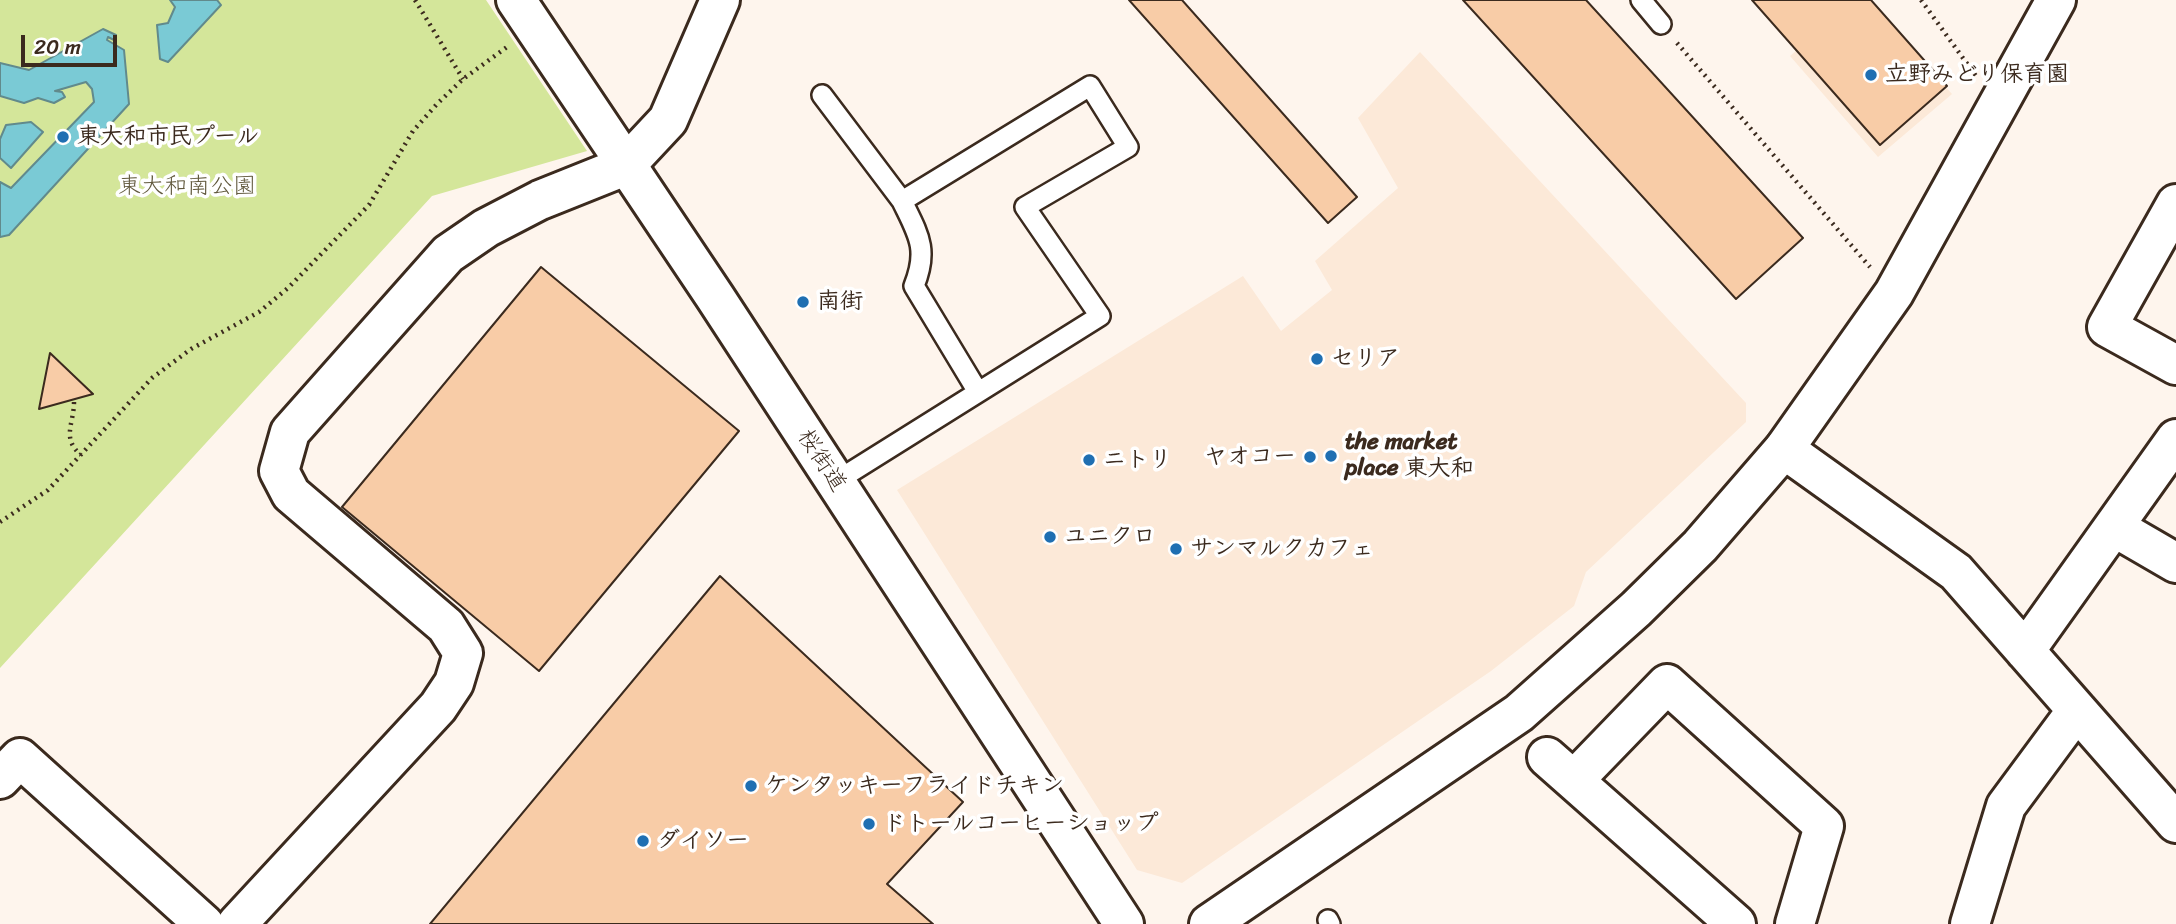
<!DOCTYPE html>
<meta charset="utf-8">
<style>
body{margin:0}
#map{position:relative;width:2176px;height:924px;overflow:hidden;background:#fef5ed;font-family:Sriracha,sans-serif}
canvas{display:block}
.scale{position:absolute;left:21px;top:35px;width:96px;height:32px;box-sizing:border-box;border:4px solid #3b2a1e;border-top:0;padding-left:9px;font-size:21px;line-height:24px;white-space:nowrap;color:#3b2a1e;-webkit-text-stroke:5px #fff;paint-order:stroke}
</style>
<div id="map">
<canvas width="2176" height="924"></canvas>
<div class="scale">20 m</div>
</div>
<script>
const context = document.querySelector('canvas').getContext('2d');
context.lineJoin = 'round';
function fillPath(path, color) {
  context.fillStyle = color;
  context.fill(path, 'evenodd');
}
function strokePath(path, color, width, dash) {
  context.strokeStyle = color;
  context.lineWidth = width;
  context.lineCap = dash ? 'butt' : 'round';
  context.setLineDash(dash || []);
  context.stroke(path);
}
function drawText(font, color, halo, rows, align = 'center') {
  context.font = font + ' Sriracha,"Klee One",sans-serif';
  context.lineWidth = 7;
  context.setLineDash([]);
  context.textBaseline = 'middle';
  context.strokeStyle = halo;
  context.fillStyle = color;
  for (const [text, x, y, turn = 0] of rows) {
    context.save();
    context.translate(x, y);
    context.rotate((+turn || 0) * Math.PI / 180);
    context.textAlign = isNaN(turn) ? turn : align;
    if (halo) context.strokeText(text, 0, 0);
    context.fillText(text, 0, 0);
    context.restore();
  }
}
const built = new Path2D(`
 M1855,0H1868L1952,94L1878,157L1790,56Z
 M1420,52L1746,403V422L1586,572L1574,606L1491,671L1182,883L1137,870L897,490L1243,276L1281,331L1332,290L1315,261L1398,188L1358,118Z`);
const green = new Path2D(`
 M0,0H486L587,151L432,196L0,668Z`);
const water = new Path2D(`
 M170,0H217L221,5L168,62L160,59L157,25L168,23L175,7Z
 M103,29L116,35L114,40L108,37L107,40L124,50L129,104L9,235L0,237V182L11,188L94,102L92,89L86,82L55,91L62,92L65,97L54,103L38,98L24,103L0,96V63L29,70Z
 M31,122L43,132L11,168L0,158V139L6,125Z`);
const building = new Path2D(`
 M1129,0H1182L1357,197L1328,223Z
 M1463,0H1586L1803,238L1736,299Z
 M1752,0H1871L1947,86L1880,145Z
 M541,267L739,431L539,671L342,507Z
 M50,353L93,394L39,409Z
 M720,576L963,802L887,884L933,924H430Z`);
const path = new Path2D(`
 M415,0L463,79
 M1921,0L1976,76
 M1677,43L1870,267
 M74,402C74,424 61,438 81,455
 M0,522L48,490L152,378L191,349L259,312L288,288L369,205L413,131L437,104L463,79L507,47`);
const service = new Path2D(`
 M1641,0L1661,24
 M822,95L902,201
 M835,482L1100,316L1025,207L1128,147L1090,86L902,201C918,234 929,249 914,286L978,392
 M1328,920L1330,924`);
const minor = new Path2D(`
 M625,166L668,120L720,0
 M2176,204L2107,327L2176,365
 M1784,449L1956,572L2176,823
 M2114,527L2176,563
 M2025,651L2176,439
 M1547,757L1736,924
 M0,779L20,758L204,924
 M1575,779L1667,684L1824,826L1795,924
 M1970,924L2006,806L2077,710`);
const tertiary = new Path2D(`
 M516,0L715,297L1124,924
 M237,924L438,707L454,683L463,653L446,626L291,494L279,471L290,432L448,254L486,228L540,200L625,166
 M1209,924L1519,713L1636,609L1700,546L1784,449L1894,293L2056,0`);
const markers = [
 [1871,75,7,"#1f6fb2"],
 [63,137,7,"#1f6fb2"],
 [803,302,7,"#1f6fb2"],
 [1317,359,7,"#1f6fb2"],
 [1331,456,7,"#1f6fb2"],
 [1310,457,7,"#1f6fb2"],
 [1089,460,7,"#1f6fb2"],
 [1050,537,7,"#1f6fb2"],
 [1176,549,7,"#1f6fb2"],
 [751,786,7,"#1f6fb2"],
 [869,824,7,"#1f6fb2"],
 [643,841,7,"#1f6fb2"]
];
const poiNames = [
 ["立野みどり保育園",1885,75],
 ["東大和市民プール",77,137],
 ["南街",817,302],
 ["セリア",1331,359],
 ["the market",1345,443],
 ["place 東大和",1345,469],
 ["ヤオコー",1296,457,"right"],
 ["ニトリ",1103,460],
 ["ユニクロ",1064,537],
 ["サンマルクカフェ",1190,549],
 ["ケンタッキーフライドチキン",765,786],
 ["ドトールコーヒーショップ",883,824],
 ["ダイソー",657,841]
];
const parkNames = [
 ["東大和南公園",187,187]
];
const streetNames = [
 ["桜街道",821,461,57]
];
fillPath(built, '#fce9d8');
fillPath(green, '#d4e69a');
fillPath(water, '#7acad5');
strokePath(water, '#618a8c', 2);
fillPath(building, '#f8cca7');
strokePath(building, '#3b2a1e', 2);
strokePath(service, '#3b2a1e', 24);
strokePath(minor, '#3b2a1e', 44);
strokePath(tertiary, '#3b2a1e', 44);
strokePath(path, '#3b2a1e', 4.5, [2, 5]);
strokePath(service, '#fff', 19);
strokePath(minor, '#fff', 38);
strokePath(tertiary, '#fff', 38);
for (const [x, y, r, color] of markers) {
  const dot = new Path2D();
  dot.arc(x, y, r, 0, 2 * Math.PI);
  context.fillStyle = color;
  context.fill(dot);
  strokePath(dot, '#fff', 2.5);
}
drawText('bold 23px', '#3b2a1e', '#fff', poiNames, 'left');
drawText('23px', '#61593d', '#fff', parkNames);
drawText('23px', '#3b2a1e', '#fff', streetNames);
</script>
